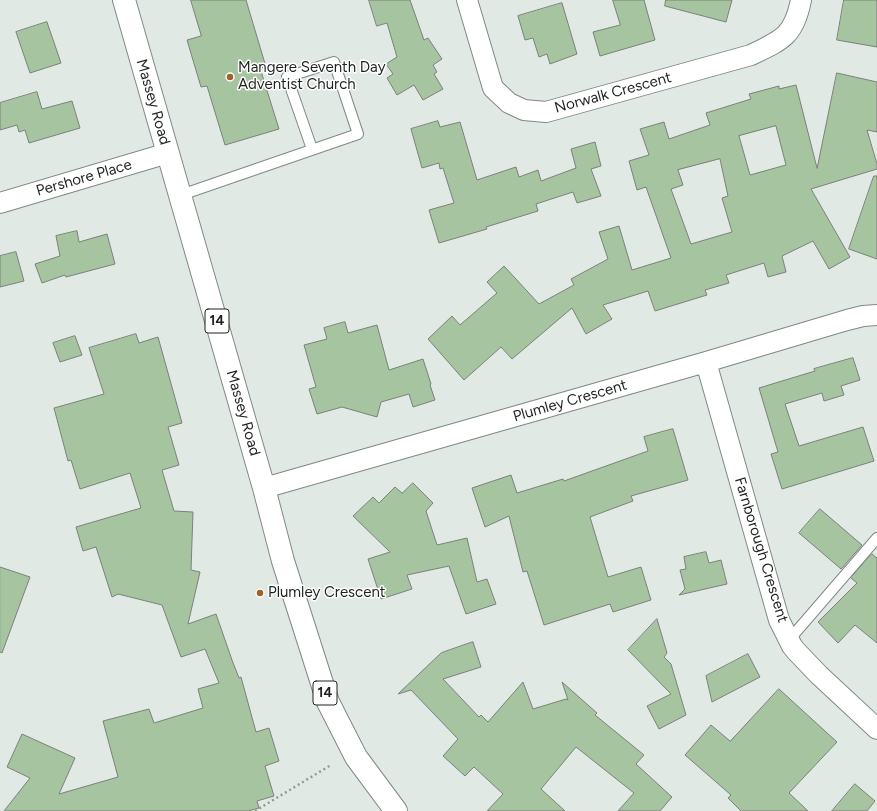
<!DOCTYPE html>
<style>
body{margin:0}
canvas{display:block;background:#e1e9e4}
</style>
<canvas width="877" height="811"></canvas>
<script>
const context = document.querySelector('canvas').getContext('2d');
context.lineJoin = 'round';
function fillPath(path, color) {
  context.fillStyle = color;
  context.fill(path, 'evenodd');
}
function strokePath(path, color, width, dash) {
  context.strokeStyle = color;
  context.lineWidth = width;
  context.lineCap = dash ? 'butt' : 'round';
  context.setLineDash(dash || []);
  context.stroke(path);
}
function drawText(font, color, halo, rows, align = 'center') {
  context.font = font + ' Figtree,sans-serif';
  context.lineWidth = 3;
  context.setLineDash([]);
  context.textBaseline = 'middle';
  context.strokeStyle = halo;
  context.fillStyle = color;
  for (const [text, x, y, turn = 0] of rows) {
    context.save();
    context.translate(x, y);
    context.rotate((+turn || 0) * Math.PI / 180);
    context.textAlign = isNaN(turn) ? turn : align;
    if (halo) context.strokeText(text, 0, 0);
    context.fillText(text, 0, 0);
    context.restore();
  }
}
const building = new Path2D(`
 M191,0H246L266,67L260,68L279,129L225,145L207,86L201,87L187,40L201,36Z
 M369,0H410L424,40L428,38L442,59L433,65L437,72L434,74L443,89L423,100L414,85L397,95L387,78L393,74L386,64L397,57L387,23L377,26Z
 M613,0H644L655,40L600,56L593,32L620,25Z
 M666,0H732L726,22L665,6Z
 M844,0H877V47L837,40Z
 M562,3L577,54L550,64L547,54L539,57L533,38L525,40L518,16Z
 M47,22L61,63L30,73L16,32Z
 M837,73L877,82V132L867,130L877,164V169L811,189L850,257L829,269L813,241L782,256L786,272L768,277L764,263L726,275L729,283L705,290L707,295L655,311L648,291L603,305L612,319L586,334L572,308L512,359L501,347L464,380L428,339L452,316L460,325L497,293L487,282L504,266L539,304L574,285L571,279L608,259L599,232L619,226L632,270L671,258L646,187L637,190L629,161L649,155L640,129L664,122L669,139L710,125L706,113L751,99L749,94L779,86V89L796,85L817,168ZM776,126L786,165L750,175L739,136ZM720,159L728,196L722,198L732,232L691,244L671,189L683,185L678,170Z
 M37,92L42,109L72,101L80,128L29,143L25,130L19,132L17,125L0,130V103Z
 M438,121L440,127L460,122L477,180L516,167L519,177L538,170L541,181L576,168L571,149L595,142L601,166L591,169L601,196L577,203L573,192L536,204L538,211L486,227L487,229L439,243L429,210L454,203L443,168L440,169L439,163L422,168L411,129Z
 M874,176H877V259L849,249Z
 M77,231L79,242L107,234L115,264L66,277L65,275L42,283L35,264L60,256L56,236Z
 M16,252L24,281L0,287V256Z
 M345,322L348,333L377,325L389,370L423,359L431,384L430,385L435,400L413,407L409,394L381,402L377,417L342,407L317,414L309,389L316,387L304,345L327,339L324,328Z
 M136,334L139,343L158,337L182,423L168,427L179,465L162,470L174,511L193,512L191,570L200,572L188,624L216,614L232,660L239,678L241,677L256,732L269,728L279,761L265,766L274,796L257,801L259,808L248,811H4L30,778L7,767L22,734L75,758L59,794L118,777L103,721L149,709L154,723L203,708L198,689L219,683L205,649L181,657L162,605L118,594L112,597L96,547L83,551L76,527L141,508L130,473L80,489L71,460L68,461L54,408L104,394L89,348Z
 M75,336L82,355L60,362L53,343Z
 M853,358L860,380L841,386L844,395L824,401L822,393L785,404L799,446L863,427L874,461L782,489L771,454L778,452L759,388L815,371L814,369Z
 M673,429L688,480L631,496L633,501L590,517L608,577L641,567L651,600L613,612L610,604L544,625L527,571L523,572L509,516L485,527L472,488L511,475L517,493L563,479L564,481L648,451L644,437Z
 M413,483L433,503L426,511L437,545L467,538L477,582L487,579L496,604L466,614L449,566L407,575L412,589L381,599L368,559L390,552L353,516L373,497L379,503L395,487L402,493Z
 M820,509L862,545L841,569L799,533Z
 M706,552L709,563L721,560L727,584L679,595L685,589L680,570L686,569L684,557Z
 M872,554L877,558V643L855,625L838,643L818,622L857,583L851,578Z
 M0,567L30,577L2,653L0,652Z
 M657,619L667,653L664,657L671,664L686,715L659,729L647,706L671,694L628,650Z
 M473,642L481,667L443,679L479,717L481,715L488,722L523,682L533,709L566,699L568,700L562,682L597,713L595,715L644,755L636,764L672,797L660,811H618L634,793L576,747L541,789L565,811H487L503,794L474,767L465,776L443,756L458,739L411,690L398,694L441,653Z
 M748,654L760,677L712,702L706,676Z
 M779,689L837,742L789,793L808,811H741L728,798L731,795L685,755L711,725L730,741Z
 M855,784L875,801L867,811H832Z`);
const path = new Path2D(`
 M255,811L331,765`);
const service = new Path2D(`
 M181,195L358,134L334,62L287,77L312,149
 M789,640L877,538`);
const minor = new Path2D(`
 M467,0L493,88L509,103L524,110L546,112L751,55C782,40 794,36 801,0
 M0,203L168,153
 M706,362L779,620L792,646L796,651L819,675L877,729
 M264,488L706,362L847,320L863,316L877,315`);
const primary = new Path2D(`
 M124,0L264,488L283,561L328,702L356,757L396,811`);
const markers = [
 [230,77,4,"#9f6227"],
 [260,593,4,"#9f6227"]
];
const shields = [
 [217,321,24],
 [325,693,24]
];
const shieldNames = [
 ["14",217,321],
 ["14",325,693]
];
const poiNames = [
 ["Mangere Seventh Day",238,68],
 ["Adventist Church",238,85],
 ["Plumley Crescent",268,593]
];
const streetNames = [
 ["Norwalk Crescent",613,93,-15],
 ["Massey Road",153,102,74],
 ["Pershore Place",84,178,-16],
 ["Plumley Crescent",570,401,-16],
 ["Massey Road",243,413,74],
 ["Farnborough Crescent",761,550,73]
];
fillPath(building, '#a5c49f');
strokePath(building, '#7b817b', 1);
strokePath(service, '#818985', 12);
strokePath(minor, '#818985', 22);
strokePath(primary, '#818985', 24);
strokePath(path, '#949a96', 2.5, [2, 3]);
strokePath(service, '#fff', 10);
strokePath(minor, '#fff', 20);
strokePath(primary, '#fff', 22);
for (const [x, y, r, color] of markers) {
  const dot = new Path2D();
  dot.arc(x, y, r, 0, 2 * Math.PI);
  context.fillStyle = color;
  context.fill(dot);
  strokePath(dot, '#fff', 1.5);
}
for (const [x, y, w] of shields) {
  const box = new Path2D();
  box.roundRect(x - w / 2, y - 12, w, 24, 3);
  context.fillStyle = '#fff';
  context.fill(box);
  strokePath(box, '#1f2220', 1);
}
drawText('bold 14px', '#1f2220', null, shieldNames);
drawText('15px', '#1f2220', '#fff', poiNames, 'left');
drawText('15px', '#1f2220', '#fff', streetNames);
</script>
